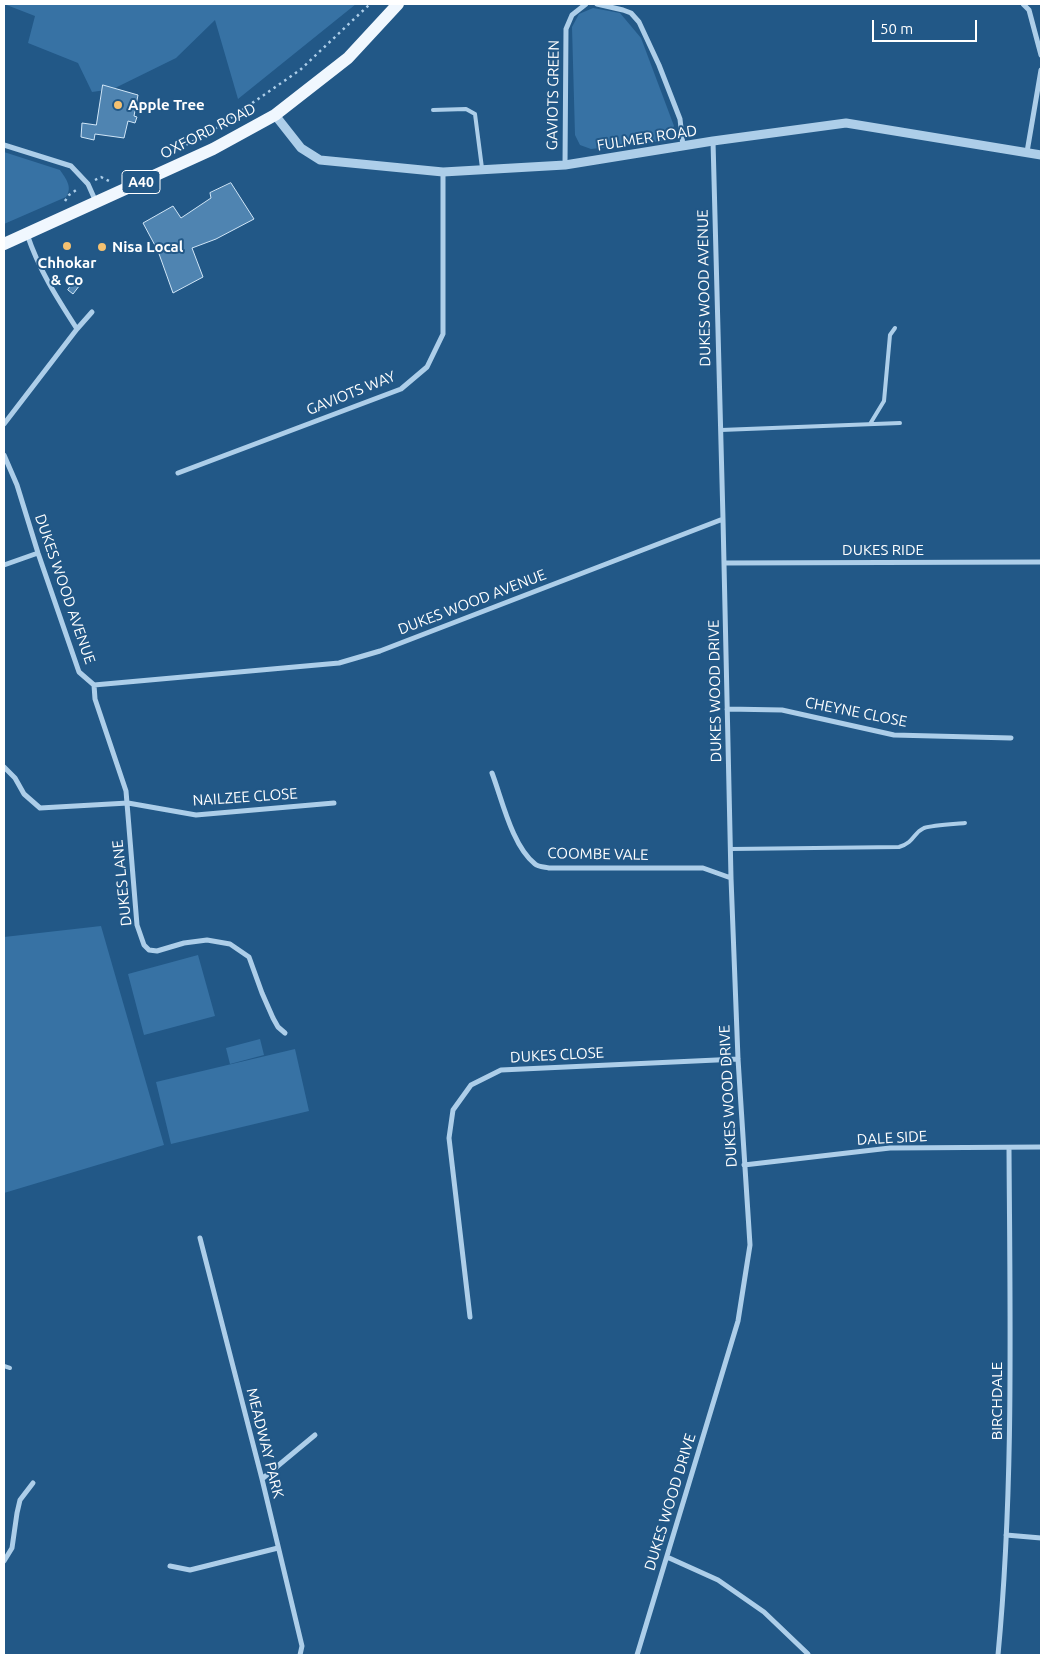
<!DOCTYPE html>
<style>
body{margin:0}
#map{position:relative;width:1045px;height:1659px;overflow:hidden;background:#225887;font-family:Ubuntu,sans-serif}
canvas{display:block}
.frame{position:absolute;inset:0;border:5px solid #fff;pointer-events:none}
.scale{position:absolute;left:872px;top:20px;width:105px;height:22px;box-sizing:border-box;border:2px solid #fff;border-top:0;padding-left:6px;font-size:15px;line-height:18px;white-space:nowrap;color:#fff;-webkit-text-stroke:4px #225887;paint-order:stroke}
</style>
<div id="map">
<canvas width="1045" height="1659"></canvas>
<div class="frame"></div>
<div class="scale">50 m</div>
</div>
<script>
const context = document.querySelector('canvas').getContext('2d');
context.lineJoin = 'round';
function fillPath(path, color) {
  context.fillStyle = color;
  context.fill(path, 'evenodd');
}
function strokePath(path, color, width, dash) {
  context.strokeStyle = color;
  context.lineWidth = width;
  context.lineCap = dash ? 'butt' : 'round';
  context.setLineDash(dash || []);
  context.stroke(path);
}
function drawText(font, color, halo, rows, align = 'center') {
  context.font = font + ' Ubuntu,sans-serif';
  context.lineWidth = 4;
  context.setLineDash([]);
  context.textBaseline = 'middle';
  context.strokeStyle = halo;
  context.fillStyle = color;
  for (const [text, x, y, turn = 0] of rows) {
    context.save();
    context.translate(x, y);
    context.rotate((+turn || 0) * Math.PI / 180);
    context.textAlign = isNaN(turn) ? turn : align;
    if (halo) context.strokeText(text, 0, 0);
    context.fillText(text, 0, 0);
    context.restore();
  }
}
const green = new Path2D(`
 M4,4H356L238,99L215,20L176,58L113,89L92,92L78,63L28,43L35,16Z
 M593,8L620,13L641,38L674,126L663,141L591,149L580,145L575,135L572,27L579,14Z
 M4,152L60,170C66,179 73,187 66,197L4,224Z
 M101,926L164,1145L4,1193V937Z
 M198,955L215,1016L144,1035L128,974Z
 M260,1039L264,1055L230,1064L226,1048Z
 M295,1049L309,1111L171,1144L156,1082Z`);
const building = new Path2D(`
 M103,85L138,95L134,116L137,117L135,123L128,121L124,138L95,134L94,140L81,137L82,123L96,125Z
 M231,183L254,219L216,239L192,248L203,277L173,293L158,251L143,223L173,206L181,218L211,198L210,193Z
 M77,277L83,281L73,294L68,290Z`);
const path = new Path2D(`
 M163,156L206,135L300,70L370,4
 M95,180L101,177L109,181H111
 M65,201L69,195L79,188`);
const service = new Path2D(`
 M433,110L466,109L475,114L482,168
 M870,424L884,401L890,335L895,328
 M721,430L900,423
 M731,849L899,847C915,842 913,833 924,828C933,825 955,824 965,823
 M4,1366L10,1368`);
const minor = new Path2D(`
 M597,4L623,10L631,13L639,22L659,65L680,119L683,146
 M1023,4L1029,10L1041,55
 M4,145L71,166L88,184L96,202
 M1027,152L1041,70
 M565,165L566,29L572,15L586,4
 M77,329L92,312
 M4,424L77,329C57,298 39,270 27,234
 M4,455L17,485L38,553L79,672L94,685L339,663L380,651L723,519L713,141
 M178,473L401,389L427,367L443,334V172
 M724,563L1041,562
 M4,565L38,553
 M94,685L95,699L126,791L137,925L144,945L149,950L157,951L184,943L207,940L230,944L249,957L262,993L273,1018L278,1027L285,1033
 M727,709L782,710L894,735L1011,738
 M4,767L15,778L24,794L40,808L128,803L196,815L334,803
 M492,773C502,799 512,846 535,864C538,867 545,867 549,868H703L731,878
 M744,1165L890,1148L1041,1147
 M200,1238L262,1479L302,1646L300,1655
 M470,1317L449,1138L453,1110L471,1085L501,1070L738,1059
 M262,1479L315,1435
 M1006,1535L1041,1538
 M667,1557L718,1580L764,1612L808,1654
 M4,1561L12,1548L17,1513L20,1500L33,1483
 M170,1566L190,1570L278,1548
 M637,1655L738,1321L750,1245L738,1059L731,878L723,519
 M998,1655C1014,1487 1010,1317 1009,1148`);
const tertiary = new Path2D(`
 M275,115L301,148L320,160L443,172L565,165L713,141L846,123L1041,155`);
const primary = new Path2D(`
 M4,244L213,149L275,115L348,58L398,4`);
const markers = [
 [118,105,5,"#f5c170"],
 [67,246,5,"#f5c170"],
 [102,247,5,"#f5c170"]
];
const shields = [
 [141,182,38]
];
const shieldNames = [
 ["A40",141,182]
];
const streetNames = [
 ["GAVIOTS GREEN",553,95,-89],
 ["OXFORD ROAD",208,131,-27],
 ["FULMER ROAD",647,138,-9],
 ["DUKES WOOD AVENUE",704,288,-91],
 ["GAVIOTS WAY",351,393,-22],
 ["DUKES RIDE",883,550],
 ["DUKES WOOD AVENUE",65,589,71],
 ["DUKES WOOD AVENUE",472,602,-21],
 ["DUKES WOOD DRIVE",715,691,-91],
 ["CHEYNE CLOSE",856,712,11],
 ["NAILZEE CLOSE",245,797,-4],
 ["COOMBE VALE",598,854,1],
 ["DUKES LANE",122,883,-96],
 ["DUKES CLOSE",557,1055,-3],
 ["DUKES WOOD DRIVE",728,1096,-93],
 ["DALE SIDE",892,1138,-3],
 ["BIRCHDALE",997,1401,-90],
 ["MEADWAY PARK",265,1443,76],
 ["DUKES WOOD DRIVE",670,1502,-73]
];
const poiNames = [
 ["Apple Tree",128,105],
 ["Nisa Local",112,247],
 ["Chhokar",67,263,"center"],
 ["& Co",67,280,"center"]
];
fillPath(green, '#3772a4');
fillPath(building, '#4f84b1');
strokePath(building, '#d1e6f7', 1);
strokePath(path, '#adcee9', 2.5, [2.5, 4]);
strokePath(service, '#adcee9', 4);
strokePath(minor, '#adcee9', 5);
strokePath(tertiary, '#adcee9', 9);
strokePath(primary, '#f0f7fe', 12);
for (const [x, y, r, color] of markers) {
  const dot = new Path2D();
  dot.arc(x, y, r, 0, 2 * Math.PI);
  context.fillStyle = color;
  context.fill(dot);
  strokePath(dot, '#225887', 2);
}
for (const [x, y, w] of shields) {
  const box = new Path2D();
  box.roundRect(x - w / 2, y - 11.5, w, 23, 4);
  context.fillStyle = '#225887';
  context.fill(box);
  strokePath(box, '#fff', 1);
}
drawText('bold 14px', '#fff', null, shieldNames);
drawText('15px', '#fff', '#225887', streetNames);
drawText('bold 15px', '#fff', '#225887', poiNames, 'left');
</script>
